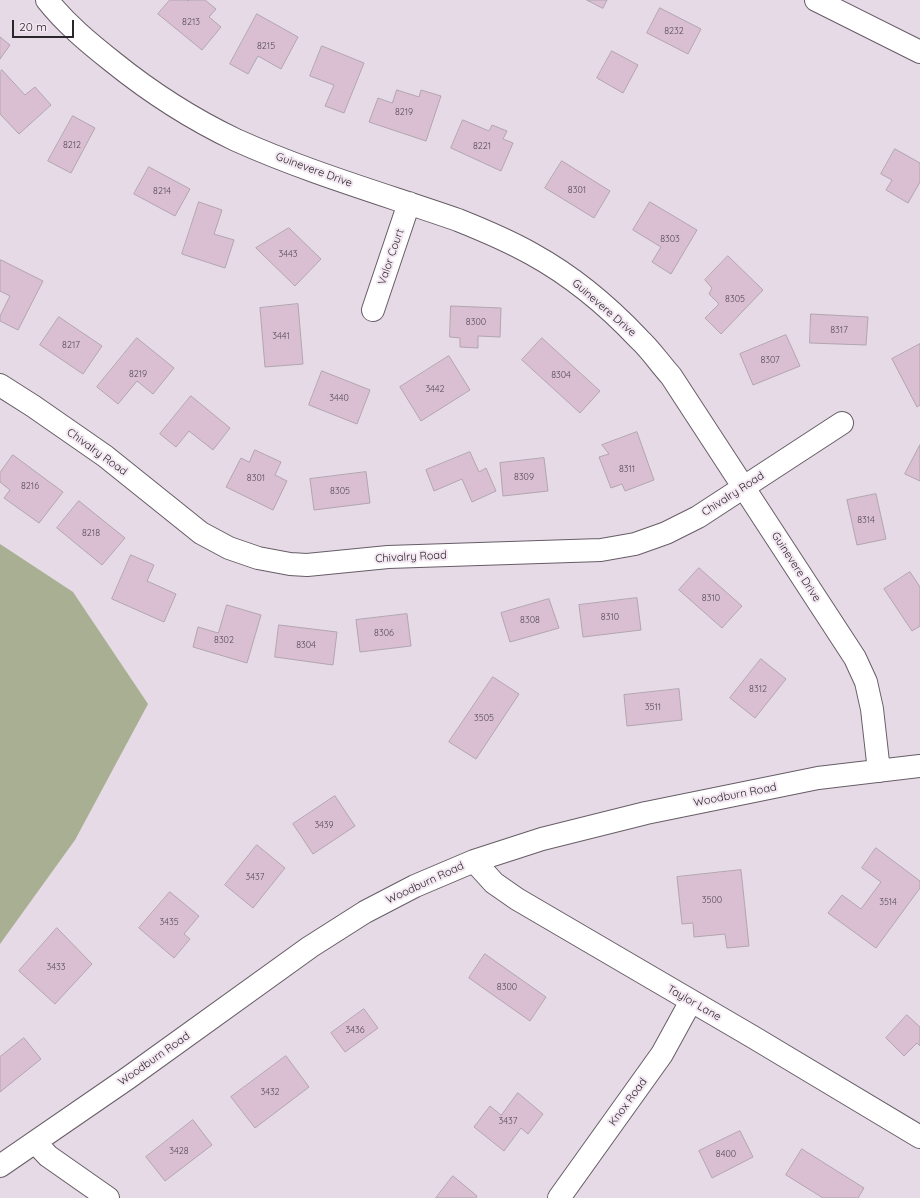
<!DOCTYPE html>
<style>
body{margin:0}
#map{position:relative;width:920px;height:1198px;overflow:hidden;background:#e5dae5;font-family:Quicksand,sans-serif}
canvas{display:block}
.scale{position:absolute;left:12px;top:20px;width:62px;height:18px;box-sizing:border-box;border:2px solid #2a262a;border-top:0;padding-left:5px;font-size:12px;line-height:14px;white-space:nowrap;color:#2a262a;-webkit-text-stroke:3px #f3e7f2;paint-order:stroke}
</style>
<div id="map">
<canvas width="920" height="1198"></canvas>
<div class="scale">20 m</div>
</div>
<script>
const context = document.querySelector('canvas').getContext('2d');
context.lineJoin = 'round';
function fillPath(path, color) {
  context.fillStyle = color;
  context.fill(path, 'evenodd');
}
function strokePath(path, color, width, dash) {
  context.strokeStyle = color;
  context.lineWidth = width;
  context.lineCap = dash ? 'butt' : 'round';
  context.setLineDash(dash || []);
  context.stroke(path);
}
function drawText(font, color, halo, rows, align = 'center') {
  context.font = font + ' Quicksand,sans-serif';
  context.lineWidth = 4;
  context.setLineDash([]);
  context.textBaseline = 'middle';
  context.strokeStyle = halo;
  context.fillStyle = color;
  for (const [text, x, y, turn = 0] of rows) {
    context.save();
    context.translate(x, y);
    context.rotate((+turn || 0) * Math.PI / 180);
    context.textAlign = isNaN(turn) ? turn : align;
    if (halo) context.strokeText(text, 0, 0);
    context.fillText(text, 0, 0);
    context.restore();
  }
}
const forest = new Path2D(`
 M0,544L73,592L148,704L75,840L0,944Z`);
const building = new Path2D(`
 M170,0H187L188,1L189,0H205L216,9L209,17L221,27L202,50L158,14Z
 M587,0H607L603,8Z
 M660,8L701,29L688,54L647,33Z
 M257,14L298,37L281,69L258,56L248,74L230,64Z
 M0,37L10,45L0,59Z
 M322,46L364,63L344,113L325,106L334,85L310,76Z
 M612,51L638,65L623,93L597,78Z
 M2,70L25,95L35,87L51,105L19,134L0,114V72Z
 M397,90L419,97L421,90L441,96L426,141L369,122L378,98L392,103Z
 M73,116L95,128L71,173L48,161Z
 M463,120L489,131L492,125L507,131L503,139L513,143L501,171L451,148Z
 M895,149L920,163V182L908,203L886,190L892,180L881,174Z
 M562,161L610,191L594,218L545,188Z
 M149,167L190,189L175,216L134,194Z
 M199,202L222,210L214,234L234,240L225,268L182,254Z
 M650,202L697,230L671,274L652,262L661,247L633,230Z
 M289,228L321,259L295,286L256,248Z
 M728,256L763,290L721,334L705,318L719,304L709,294L712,288L705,280Z
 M1,260L43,281L18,330L0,321V316L10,296L0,291V263Z
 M298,304L303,364L265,367L260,308Z
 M451,306L501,308L500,337L478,336V348L460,347V338L450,337Z
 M811,314L868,317L866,345L810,343Z
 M59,317L102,346L83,374L40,345Z
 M786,335L800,366L753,385L740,354Z
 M137,338L174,368L153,394L137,381L118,404L97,387Z
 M542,338L600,391L580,413L522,360Z
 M920,344V405L917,407L892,359Z
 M449,356L470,390L421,421L400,387Z
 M322,371L370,390L357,424L309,405Z
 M191,396L230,428L213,450L189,431L176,447L160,434Z
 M637,432L654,480L625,491L622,484L611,488L599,457L609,454L602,445Z
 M920,445V481L905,474Z
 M255,450L281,462L275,475L287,481L273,510L226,487L241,458L249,462Z
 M470,452L479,472L486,468L496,491L472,502L462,479L434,491L426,470Z
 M13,455L63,492L39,523L4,498L10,490L0,482V473Z
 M544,458L548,491L503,496L500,463Z
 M366,472L370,503L314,510L310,479Z
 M876,494L886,539L857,545L847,500Z
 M79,501L125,538L102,565L57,528Z
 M131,555L154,565L147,581L176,594L164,622L112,599Z
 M699,568L742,606L722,628L679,590Z
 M910,572L920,587V626L912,631L884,589Z
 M637,598L641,630L583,637L579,605Z
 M549,599L559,628L510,642L501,613Z
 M227,605L261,615L247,663L193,647L198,627L218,633Z
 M407,614L411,646L360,652L356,620Z
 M279,625L337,632L333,665L275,657Z
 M761,659L786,679L755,718L730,698Z
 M493,677L519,694L476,759L449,742Z
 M679,689L682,720L627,726L624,695Z
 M335,796L355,826L313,854L293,824Z
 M257,845L285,868L253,908L225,885Z
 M876,848L920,881V888L876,948L828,913L842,895L861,909L881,882L862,868Z
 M741,870L749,946L727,948L725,934L694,937L693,923L682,924L677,877Z
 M170,892L199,916L184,934L190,939L174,958L139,928Z
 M57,928L92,964L55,1004L19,971Z
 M485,954L546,997L530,1021L469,978Z
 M364,1009L378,1028L345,1052L331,1033Z
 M907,1015L920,1027V1046L917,1043L904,1056L886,1038Z
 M24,1038L41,1059L0,1092V1057Z
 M286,1056L309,1087L255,1128L231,1097Z
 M518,1093L543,1114L528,1134L521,1128L504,1151L474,1127L490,1106L501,1115Z
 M193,1120L212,1145L165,1181L146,1157Z
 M740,1131L753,1157L712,1178L699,1151Z
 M802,1149L864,1188L858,1198H823L786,1175Z
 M453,1176L477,1196L476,1198H436Z`);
const minor = new Path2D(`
 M47,0C66,24 89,43 113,62C149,91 194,120 236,140C307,172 383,194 458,220C483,230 509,241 532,254C572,276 608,306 639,339C651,350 660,364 671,376L855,658L866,682L872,709L879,771
 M816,0L920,52
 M373,310L409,203
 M0,385L33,406L105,456L201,533L229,548L258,558L290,564L307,565L388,557L601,550L635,544L666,533L698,517L842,423
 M474,861L494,883L517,899L753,1037L920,1137
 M35,1142L48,1156L108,1198
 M0,1166L128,1078L310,947L365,912L415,886L474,861L542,839L646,813L818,778L920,766
 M559,1198L662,1054L691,1001`);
const numberNames = [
 ["8213",191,22],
 ["8232",674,31],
 ["8215",266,46],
 ["8219",404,112],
 ["8212",72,145],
 ["8221",482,146],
 ["8301",577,190],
 ["8214",162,191],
 ["8303",670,239],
 ["3443",288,254],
 ["8305",735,299],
 ["8300",476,322],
 ["8317",839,330],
 ["3441",281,336],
 ["8217",71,345],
 ["8307",770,360],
 ["8219",138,374],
 ["8304",561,375],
 ["3442",435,389],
 ["3440",339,398],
 ["8311",627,469],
 ["8309",524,477],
 ["8301",256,478],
 ["8216",30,486],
 ["8305",340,491],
 ["8314",866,520],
 ["8218",91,533],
 ["8310",711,598],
 ["8310",610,617],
 ["8308",530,620],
 ["8306",384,633],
 ["8302",224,640],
 ["8304",306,645],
 ["8312",758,689],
 ["3511",653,707],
 ["3505",484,718],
 ["3439",324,825],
 ["3437",255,877],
 ["3500",712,900],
 ["3514",888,902],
 ["3435",169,922],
 ["3433",56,967],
 ["8300",507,987],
 ["3436",355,1030],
 ["3432",270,1092],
 ["3437",508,1121],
 ["3428",179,1151],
 ["8400",726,1154]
];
const streetNames = [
 ["Guinevere Drive",314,170,20],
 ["Valor Court",391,257,-71],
 ["Guinevere Drive",604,308,41],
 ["Chivalry Road",97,452,36],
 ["Chivalry Road",733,494,-33],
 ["Chivalry Road",411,557,-3],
 ["Guinevere Drive",796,567,57],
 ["Woodburn Road",735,795,-11],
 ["Woodburn Road",425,883,-25],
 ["Taylor Lane",694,1003,30],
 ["Woodburn Road",154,1059,-35],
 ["Knox Road",628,1102,-54]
];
fillPath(forest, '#a8af92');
fillPath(building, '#dabfd2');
strokePath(building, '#b1a5ae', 1);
strokePath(minor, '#675d67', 24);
strokePath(minor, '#fff', 22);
drawText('9px', '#564c54', null, numberNames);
drawText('11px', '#2a262a', '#f3e7f2', streetNames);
</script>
